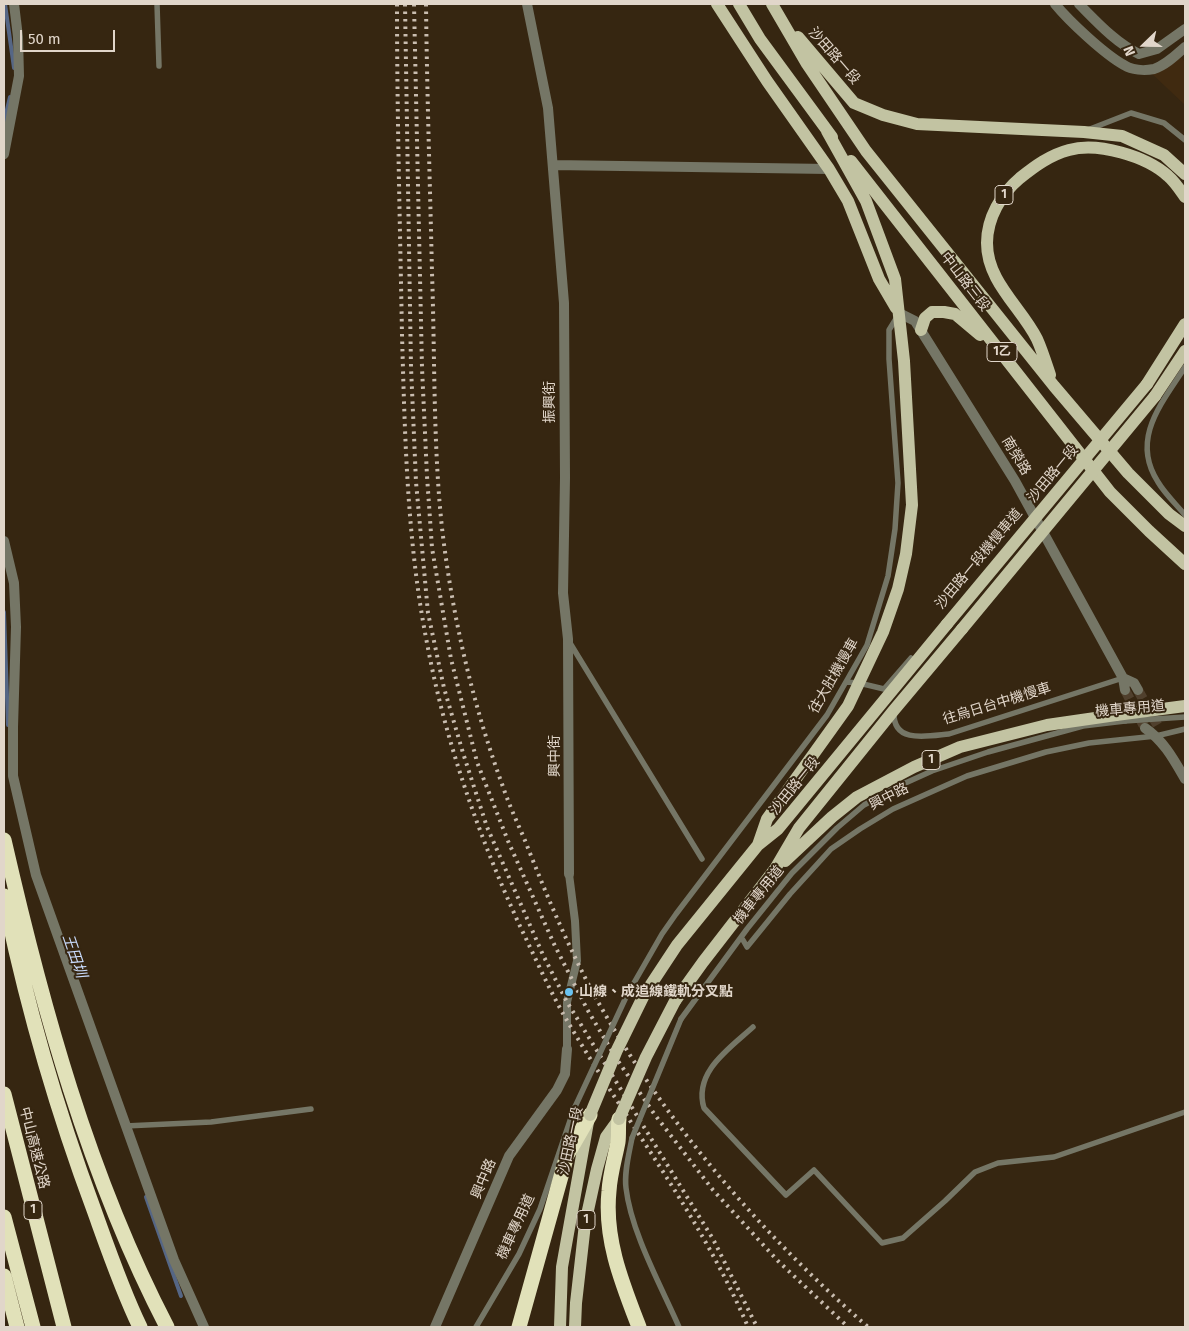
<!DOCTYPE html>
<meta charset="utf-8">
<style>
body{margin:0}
#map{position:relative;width:1189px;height:1331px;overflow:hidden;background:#362611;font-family:"Fira Sans",sans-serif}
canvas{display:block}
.frame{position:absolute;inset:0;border:5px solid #e1d6ca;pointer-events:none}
.north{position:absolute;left:1119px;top:20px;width:50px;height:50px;-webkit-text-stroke:4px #362611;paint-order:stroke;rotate:248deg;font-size:14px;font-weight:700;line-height:20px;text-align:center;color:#e1d6ca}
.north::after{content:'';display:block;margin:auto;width:18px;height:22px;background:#e1d6ca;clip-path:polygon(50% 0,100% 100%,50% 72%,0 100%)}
.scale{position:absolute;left:20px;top:30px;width:95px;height:22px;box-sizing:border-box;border:2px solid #e1d6ca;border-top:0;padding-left:6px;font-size:15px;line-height:18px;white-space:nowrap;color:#e1d6ca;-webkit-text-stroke:4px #362611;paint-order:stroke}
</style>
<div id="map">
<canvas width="1189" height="1331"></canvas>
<div class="frame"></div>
<div class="north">N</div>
<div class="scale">50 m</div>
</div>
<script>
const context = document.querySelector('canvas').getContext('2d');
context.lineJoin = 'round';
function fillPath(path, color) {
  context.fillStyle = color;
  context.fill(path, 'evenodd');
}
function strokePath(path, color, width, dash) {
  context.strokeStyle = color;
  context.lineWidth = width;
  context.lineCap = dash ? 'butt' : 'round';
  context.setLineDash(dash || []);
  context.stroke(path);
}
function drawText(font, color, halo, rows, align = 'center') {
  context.font = font + ' "Fira Sans","Noto Sans TC",sans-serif';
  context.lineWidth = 4;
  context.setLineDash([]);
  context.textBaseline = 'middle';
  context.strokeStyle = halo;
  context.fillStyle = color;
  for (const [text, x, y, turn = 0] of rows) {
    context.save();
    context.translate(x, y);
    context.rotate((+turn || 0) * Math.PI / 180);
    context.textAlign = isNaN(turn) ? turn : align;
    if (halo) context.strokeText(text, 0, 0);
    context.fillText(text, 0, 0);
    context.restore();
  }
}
const built = new Path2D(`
 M1179,55L1185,62V105L1149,71Z`);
const stream = new Path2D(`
 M5,4L14,68
 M4,122L10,97
 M4,612L8,725
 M146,1197L181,1296`);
const tertiaryTunnel = new Path2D(`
 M1125,690L1145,728
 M1138,690L1159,728`);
const service = new Path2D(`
 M157,4L159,66
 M1090,129L1131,113L1164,123L1185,140
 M1185,367C1162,403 1130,439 1158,482C1165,494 1176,504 1185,515
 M570,643L702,859
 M846,682L859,683L884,689L911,658
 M894,713C893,744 928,736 949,734L1123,678
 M743,940L747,947L790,894L831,849L860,829L893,809L967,776L1046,752L1089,743L1156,736L1185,729
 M627,995L662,934L676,914L827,715L867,645L888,576L895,529L898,483L889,359V330L897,317
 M681,1019L747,929L792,873L837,828L864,805L901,785L932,771L988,752L1083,726L1125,721
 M753,1027C730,1048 693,1072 704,1108L786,1195L814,1170L882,1243L903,1238L945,1201L975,1172L998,1163L1054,1157L1185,1112
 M125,1126L211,1122L311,1109
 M632,1138C629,1154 624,1172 626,1188C631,1232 661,1286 679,1327
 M476,1327L519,1254L540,1209L574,1109`);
const pedestrian = new Path2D(`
 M567,1049V1002L577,961L575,921L569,874`);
const minor = new Path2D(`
 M527,4L548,108L564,303L565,478L563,593L568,639L569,874
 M1055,4C1069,21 1104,54 1124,65C1132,70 1144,71 1154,69C1166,65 1176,55 1185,47
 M1079,4C1098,23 1115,42 1139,54L1157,49L1185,29
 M4,154L19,76L18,37L14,4
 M553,165L829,169
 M4,541L14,583L16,627L13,727V776L36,875L174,1260L204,1327
 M435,1327L509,1156L557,1090L565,1074L567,1049`);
const tertiary = new Path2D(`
 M899,313L915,321L1015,481L1123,678L1125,690
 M1123,678L1134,683L1138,690
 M1145,728C1164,741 1174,760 1185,779`);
const primary = new Path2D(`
 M717,4L767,81L829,169L848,201L879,279L896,308
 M739,4L760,39L832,137
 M772,4L807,64L866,151L1054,386L1128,473L1169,514L1185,526
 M798,37L854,103L883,115L917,124L1084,132L1122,136L1164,155L1185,174
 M851,161L1110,492L1149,531L1185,564
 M921,330L925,318L932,312H944L955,314L980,335
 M1050,375C1046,363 1042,350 1037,339C1021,307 987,282 987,243C987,218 1001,194 1020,178C1035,166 1050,155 1069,150C1098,142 1146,156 1168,176C1175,182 1180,190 1185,197
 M1147,384L1185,324
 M1155,396L1185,351
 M758,845L767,819L848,706L883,632L898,589L906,554L912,505L904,361L895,279L866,201L827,131
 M785,861L832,817L857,797L914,767L960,747L1047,725L1116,715
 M644,995L677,945L758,845L778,829L947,624
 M675,1001L703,962L775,869L799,828L894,710L962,629
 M560,1327L562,1267L588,1122
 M575,1327L576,1303L585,1224L597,1169L606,1137L619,1119`);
const motorway = new Path2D(`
 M4,840C42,1006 88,1175 167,1327
 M4,896C26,1003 56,1108 94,1210C108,1249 122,1290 140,1327
 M4,1094L64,1327
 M619,1119C618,1126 619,1134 618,1142C615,1158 610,1174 609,1191C604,1239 622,1283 639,1327
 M4,1217L33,1327
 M4,1276L17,1327
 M519,1327L567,1155L590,1115`);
const rail = new Path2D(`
 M397,4C397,114 400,224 402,335C405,438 407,542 427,643C445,740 478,834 519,924C535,957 550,992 569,1024C629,1125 702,1219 748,1327
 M405,4L411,367L416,482L428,613L444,688L463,753L487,827L543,955L567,1002L713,1239L757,1327
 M414,4L422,368L427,476L432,548L451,659L477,762L508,841L554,944L587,1009L616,1058L655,1115L713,1190L778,1261L848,1327
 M426,4C427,94 430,184 432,273C435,358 433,444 442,528C452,614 472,702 502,784C508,802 516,820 524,838C544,889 566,942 592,991C662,1119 758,1231 868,1327`);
const serviceBridge = new Path2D(`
 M1125,721L1185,717
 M574,1109L627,995
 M632,1138L681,1019`);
const primaryBridge = new Path2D(`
 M947,624L1147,384
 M962,629L1155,396
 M1116,715L1185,706
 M590,1115L617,1050L644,995
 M619,1119L646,1057L675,1001`);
const markers = [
 [569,992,5,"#6ac3f1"]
];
const shields = [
 [1004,195,18],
 [1002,352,30],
 [931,760,18],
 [33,1210,18],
 [586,1220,18]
];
const shieldNames = [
 ["1",1004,195],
 ["1乙",1002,352],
 ["1",931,760],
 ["1",33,1210],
 ["1",586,1220]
];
const streetNames = [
 ["沙田路一段",834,56,49],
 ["中山路三段",965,282,52],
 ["振興街",550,402,-90],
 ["南榮路",1016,456,59],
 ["沙田路一段",1053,474,-50],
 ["沙田路一段機慢車道",979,559,-50],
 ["往大肚機慢車",834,676,-60],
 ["往烏日台中機慢車",997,704,-17],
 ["機車專用道",1130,709,-5],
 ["興中街",555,756,-90],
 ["沙田路一段",795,786,-51],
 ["興中路",889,797,-27],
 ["機車專用道",759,895,-51],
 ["沙田路一段",571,1141,-78],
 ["中山高速公路",34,1148,76],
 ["興中路",484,1179,-67],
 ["機車專用道",516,1227,-65]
];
const poiNames = [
 ["山線、成追線鐵軌分叉點",579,992]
];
const waterNames = [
 ["王田圳",74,956,71]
];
fillPath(built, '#402a10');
strokePath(stream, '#556685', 4);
strokePath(tertiaryTunnel, '#50402d', 10, [10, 5]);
strokePath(service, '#757666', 5.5);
strokePath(pedestrian, '#757666', 8);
strokePath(minor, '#757666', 10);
strokePath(tertiary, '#757666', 10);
strokePath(primary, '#c2c3a2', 12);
strokePath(motorway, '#e1e1b9', 15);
strokePath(rail, '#c9bdb0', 4, [2.5, 5]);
strokePath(serviceBridge, '#757666', 5.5);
strokePath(primaryBridge, '#c2c3a2', 12);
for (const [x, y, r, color] of markers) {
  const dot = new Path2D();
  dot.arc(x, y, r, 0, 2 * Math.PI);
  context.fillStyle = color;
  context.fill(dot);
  strokePath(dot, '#362611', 2);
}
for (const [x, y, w] of shields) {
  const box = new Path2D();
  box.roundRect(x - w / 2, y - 9.5, w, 19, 4);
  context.fillStyle = '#362611';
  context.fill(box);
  strokePath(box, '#e1d6ca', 1);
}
drawText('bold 12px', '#e1d6ca', null, shieldNames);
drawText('14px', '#e1d6ca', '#362611', streetNames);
drawText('bold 14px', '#e1d6ca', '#362611', poiNames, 'left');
drawText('italic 15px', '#c9dbfc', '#362611', waterNames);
</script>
